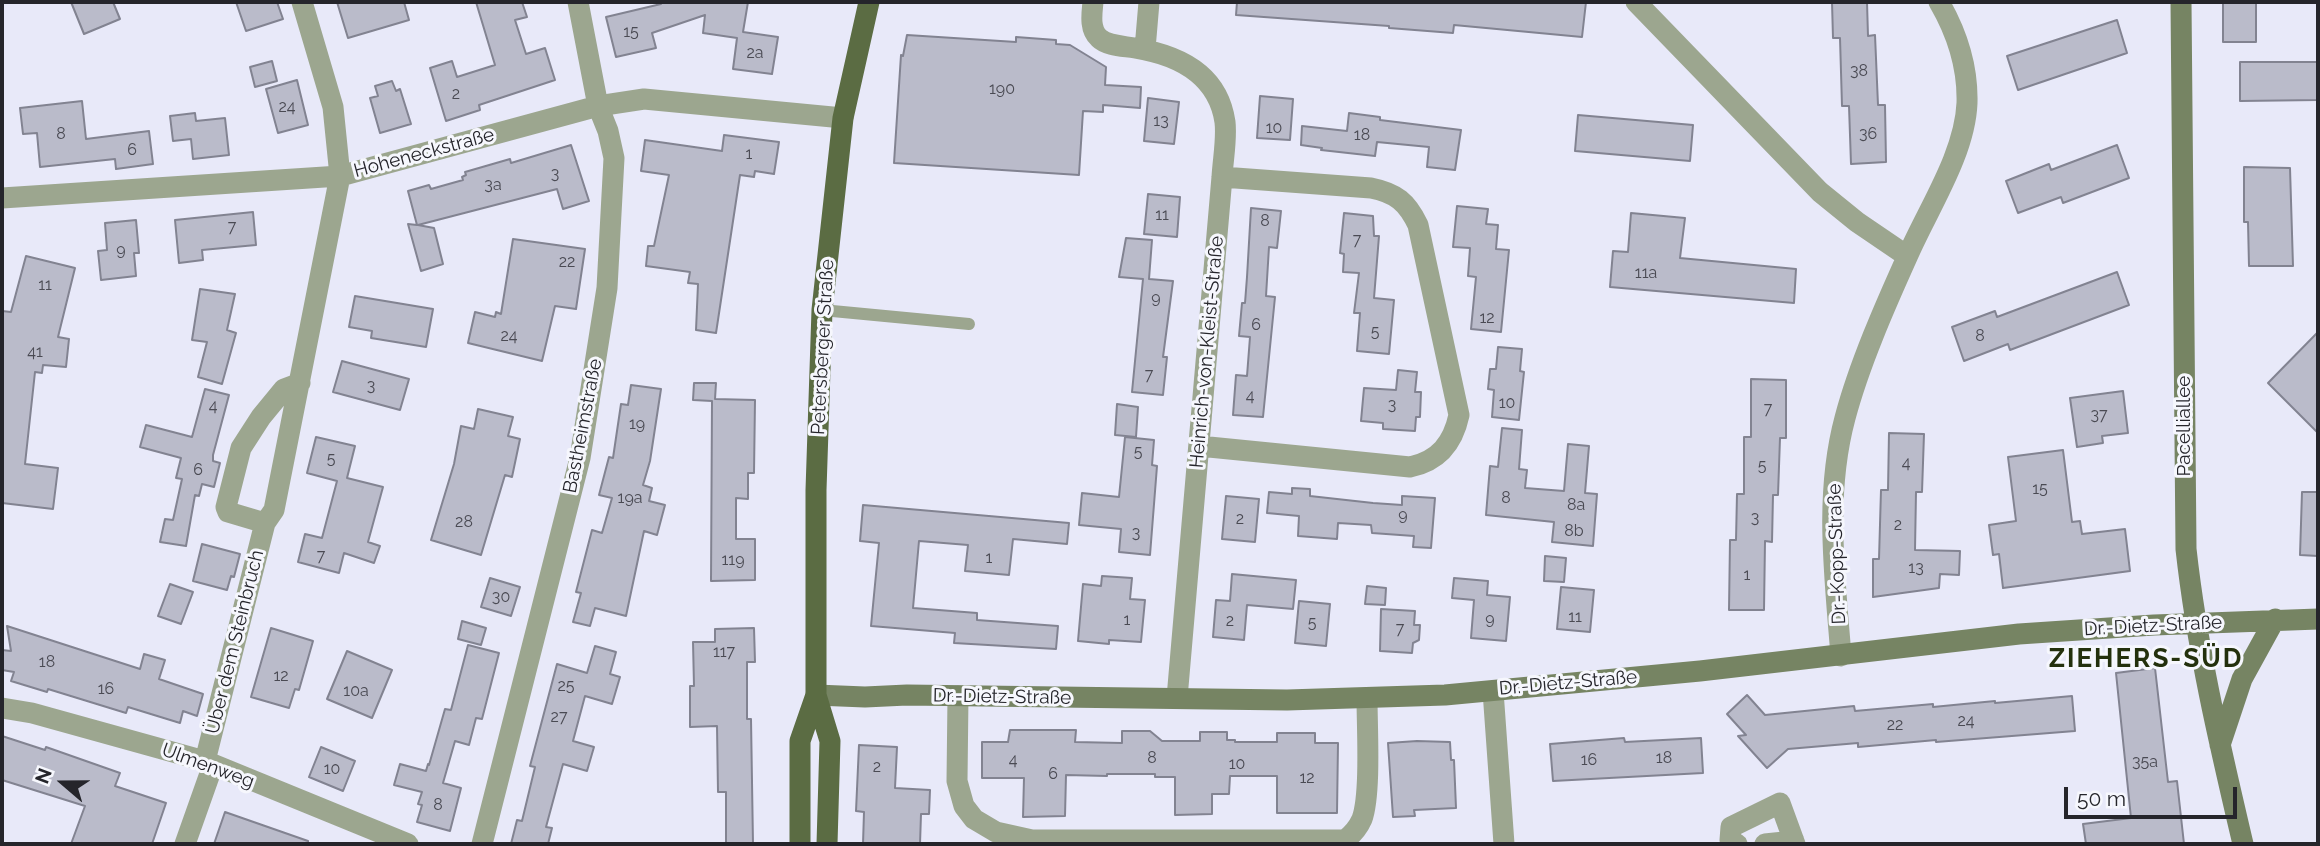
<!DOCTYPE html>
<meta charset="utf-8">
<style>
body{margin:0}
#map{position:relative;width:2320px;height:846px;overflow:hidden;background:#e8e9f9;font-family:Raleway,sans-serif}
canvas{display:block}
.frame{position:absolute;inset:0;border:4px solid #25252b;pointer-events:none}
.north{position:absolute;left:28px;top:748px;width:70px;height:70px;-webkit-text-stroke:5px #f6f7fd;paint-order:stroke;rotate:290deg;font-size:19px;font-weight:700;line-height:28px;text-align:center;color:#25252b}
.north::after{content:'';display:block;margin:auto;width:24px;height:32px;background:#25252b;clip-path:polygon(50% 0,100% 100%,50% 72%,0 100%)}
.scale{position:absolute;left:2064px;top:787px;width:173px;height:32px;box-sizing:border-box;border:4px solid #25252b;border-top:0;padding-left:9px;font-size:21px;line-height:24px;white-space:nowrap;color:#25252b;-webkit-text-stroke:5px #f6f7fd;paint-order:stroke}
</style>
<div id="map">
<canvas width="2320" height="846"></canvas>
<div class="frame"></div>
<div class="north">N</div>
<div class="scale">50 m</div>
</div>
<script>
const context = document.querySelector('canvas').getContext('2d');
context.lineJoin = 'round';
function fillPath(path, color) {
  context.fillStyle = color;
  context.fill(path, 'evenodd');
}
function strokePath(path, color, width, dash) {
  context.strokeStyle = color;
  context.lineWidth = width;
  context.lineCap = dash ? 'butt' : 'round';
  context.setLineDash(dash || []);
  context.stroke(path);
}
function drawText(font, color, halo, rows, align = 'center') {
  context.font = font + ' Raleway,sans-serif';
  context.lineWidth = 6;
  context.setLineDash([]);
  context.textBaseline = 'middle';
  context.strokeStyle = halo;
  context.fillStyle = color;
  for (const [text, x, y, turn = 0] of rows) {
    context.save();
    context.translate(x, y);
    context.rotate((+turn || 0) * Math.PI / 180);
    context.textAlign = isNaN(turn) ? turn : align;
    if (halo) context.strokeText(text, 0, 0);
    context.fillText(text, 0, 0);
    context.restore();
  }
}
const building = new Path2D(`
 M71,2H113L120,19L84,34Z
 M236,2H277L283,19L246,31Z
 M337,2H404L409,20L348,38Z
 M476,2H522L527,17L515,20L526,54L545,48L555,80L479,105L480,110L446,121L430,68L452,61L457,77L495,65Z
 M660,2H748L743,32L778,37L772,74L733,69L737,38L703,33L705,15L652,33L656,48L616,57L606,17L661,4Z
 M1237,2H1586L1582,37L1454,25L1453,33L1389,28V26L1236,15Z
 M1832,2H1867L1868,36L1875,35L1878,105H1885L1886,162L1851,164L1849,106H1842L1840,38H1833Z
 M2223,2L2256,3V42H2223Z
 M2117,20L2127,53L2018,90L2007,56Z
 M907,35L1016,42V37L1056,40V44L1070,45L1106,67L1105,85L1141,87L1140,108L1103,105V112L1083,111L1079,175L894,163L901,55L903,56Z
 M272,61L277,81L255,87L250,67Z
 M2240,62H2318V100L2240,101Z
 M297,80L308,125L278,133L266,89Z
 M392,81L396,91L400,89L411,124L380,133L370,98L378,96L375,86Z
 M1260,96L1293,99L1290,140L1257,138Z
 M1148,98L1179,102L1174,144L1144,141Z
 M82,101L86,139L149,131L153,164L116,169L115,159L40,167L37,133L23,134L20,108Z
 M195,113L196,121L225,118L229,155L193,159L191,139L173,141L170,116Z
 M1349,113L1380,117V120L1461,130L1455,170L1427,167L1429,147L1377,142L1375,156L1321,150L1322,148L1301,145L1302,126L1347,131Z
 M1578,115L1693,125L1690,161L1575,151Z
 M724,135L779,142L774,174L755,171L754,177L740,175L716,333L696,330L698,284L688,283L690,272L646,266L648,246H654L669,175L641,171L645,140L722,151Z
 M571,145L589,201L563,209L557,189L418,225L434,228L443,264L421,271L408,224L417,225L408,191L429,185L431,189L463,180L462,177L466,175L465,172L510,159L511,163Z
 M2117,145L2129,178L2063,203L2061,197L2018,213L2006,181L2049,164L2051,170Z
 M2244,167L2290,168L2293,266H2249L2248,222H2244Z
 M1148,194L1180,197L1177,237L1144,234Z
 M1457,206L1488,209L1486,224L1498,225L1496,249L1509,250L1501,332L1471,329L1476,277L1468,276L1470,248L1453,247Z
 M1251,208L1281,211L1277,248L1269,247L1266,296L1275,297L1263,417L1233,415L1236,375L1247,376L1250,337L1239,336L1242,303H1245L1247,277Z
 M253,212L256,245L202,250L203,260L179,263L175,220Z
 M1344,213L1373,216L1374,236H1379L1374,298L1394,300L1389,354L1357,351L1360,313H1354L1359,273L1343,272L1344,254L1340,253Z
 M1631,213L1685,218L1680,258L1796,269L1794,303L1610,287L1613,251L1628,252Z
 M136,220L139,253H134L136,276L101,280L98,251L107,250L105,223Z
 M1126,238L1152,240L1149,279L1173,281L1163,357H1167L1163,395L1132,392L1143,279L1119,277Z
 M513,239L585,249L576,309L555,306L542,361L468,343L475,312L495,317L496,312L501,314Z
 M26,256L75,268L58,337L69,339L66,367L43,365L42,373L35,372L25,464L58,468L53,509L2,503V311L11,312Z
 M2117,272L2129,305L2010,350L2008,344L1964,361L1952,327L1995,311L1997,317Z
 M200,289L235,294L227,330L236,333L222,384L198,377L207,342L192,340Z
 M355,296L433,309L426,347L371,338L372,331L349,327Z
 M2318,332V433L2268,383Z
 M1498,347L1522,349L1520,371L1524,372L1519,420L1492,417L1494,390L1488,389L1490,369H1496Z
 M342,361L409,379L400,410L333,392Z
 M1398,370L1417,372L1415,392H1421L1420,417H1416L1415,431L1383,429V423L1361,421L1364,388L1396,390Z
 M1751,379L1786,380V438H1780L1778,495H1773L1772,542L1765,541L1764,610H1729L1730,540H1736L1737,494H1744V437H1751Z
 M694,383H716L715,399L755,400L754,473H748V499L736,498V539H755V580L711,581L712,401L693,400Z
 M631,385L661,389L650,461L643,485L652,488L649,501L665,505L657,535L644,531L626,616L595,608L590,626L573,622L581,593L576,592L592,530L602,533L612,498L599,495L609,457L613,458L621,404L628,405Z
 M205,389L229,395L213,455V461L220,463L214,487L202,484L199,496L195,495L186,546L160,542L165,519L173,520L182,479L176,478L181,458L140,447L146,425L192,437Z
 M2123,391L2128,433L2102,436L2103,443L2077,447L2070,398Z
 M1117,404L1138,407L1136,437L1115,435Z
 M478,409L513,417L508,436L520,439L512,477L505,475L481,555L431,540L454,464L461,426L474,429Z
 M1502,428L1522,430L1519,469L1527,470L1525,488L1564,491L1568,444L1589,446L1585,493L1597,494L1593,546L1552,542L1554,522L1486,515L1490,466L1498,467Z
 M1889,433L1924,434L1922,492H1916L1915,550L1960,551L1959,575L1940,574L1939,588L1873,597V559H1879L1881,490H1888Z
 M316,437L355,446L347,478L383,487L368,542L380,546L374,563L344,553L339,573L298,562L305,534L322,538L337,481L307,473Z
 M1125,437L1154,440L1152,465L1157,466L1150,555L1119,552L1121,529L1079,525L1082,493L1119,497Z
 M2063,450L2072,522L2080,521L2082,534L2125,529L2130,571L2003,588L1999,554L1993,555L1989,525L2016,521L2008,457Z
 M1292,488L1310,489V496L1373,503L1402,505V496L1435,498L1431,548L1413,547L1414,536L1372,533L1371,525L1338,523L1337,539L1298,536L1299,516L1267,513L1269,492L1292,494Z
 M2302,492H2318V556L2300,555Z
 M1226,496L1259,499L1255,542L1222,539Z
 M863,505L1069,523L1067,544L1013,539L1009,575L965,571L968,545L919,541L913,608L977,613V620L1058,626L1056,649L954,643L955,633L871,626L879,543L860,541Z
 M202,544L240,554L234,577L231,576L227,590L193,581Z
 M1545,556L1566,558L1564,582L1544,581Z
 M1232,574L1296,580L1293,609L1247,605L1244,640L1213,637L1216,600L1230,601Z
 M1102,576L1132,578L1130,599L1145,600L1141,642L1109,640V644L1078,641L1083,584L1101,586Z
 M490,578L520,587L511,616L481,607Z
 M1454,578L1488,581L1487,595L1510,597L1506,641L1471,638L1474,600L1452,598Z
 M170,584L193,592L181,624L158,616Z
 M1367,586L1386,588L1385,605L1365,604Z
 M1561,587L1594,590L1590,632L1557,629Z
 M1299,601L1330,604L1326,646L1295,643Z
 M1381,609L1415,611L1414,625H1420L1419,640L1413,643L1412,653L1380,651Z
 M462,621L486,628L481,645L458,639Z
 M7,626L140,669L144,654L165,660L159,679L203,694L197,716L183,711L180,723L128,707L126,713L48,689L47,692L11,681L14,672L2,670V650L11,651Z
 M271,628L313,641L299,690L295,689L289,708L251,697Z
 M754,628L755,662H747V719H751L753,844H726V792H718L717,726L690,727V686H694L693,642H715V629Z
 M468,645L499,653L482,719L476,718L469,745L455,741L443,783L461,788L450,831L417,822L422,805L418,804L422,792L394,785L400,764L426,771L428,764L429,765L445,709L451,710Z
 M595,646L616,652L610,674L620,677L612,704L585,696L573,741L594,747L587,771L563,764L546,827L552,828L548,844H511L517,820L522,821L535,767L530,766L557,664L587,673Z
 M347,651L392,670L372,718L327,699Z
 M2155,668L2168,782L2177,781L2184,844H2086L2083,824L2131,818L2116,673Z
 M1747,695L1765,715L1854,706L1855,711L1933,704V707L1995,701V703L2072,696L2075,731L1936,742V740L1858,747V743L1788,749L1767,768L1738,736L1746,735L1727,714Z
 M1010,730H1076L1075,742L1122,743V731H1150L1162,741H1200V732H1227V740H1235V742H1277V733H1315V743H1338L1337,813H1277V776H1230L1229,794H1212V814L1175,815V777H1155V774H1107V776L1066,775L1065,816L1023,817L1024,778H982V742H1008Z
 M2,736L45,750L46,747L120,773L115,786L166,803L152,844H71L85,806L2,780Z
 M1624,738L1625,742L1701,738L1703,773L1553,781L1550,744Z
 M1417,741L1450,742L1451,760H1454L1456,808L1414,810L1415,816L1393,817L1388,743Z
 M859,745L897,747L895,788L930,790L929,814H921L920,844H863L864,812L856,811Z
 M321,747L355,761L343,791L309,777Z
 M225,812L308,841V844H214Z`);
const lane = new Path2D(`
 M822,310L969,324`);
const street = new Path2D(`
 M1093,2C1092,13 1089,29 1099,38C1107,46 1124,46 1135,48C1178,55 1218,74 1225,122C1227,139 1223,159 1222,177L1177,698
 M1636,2L1820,192L1857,222L1907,256
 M1145,49L1149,2
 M2,198L340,176L598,106L644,99L843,118
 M300,383L284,389L261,417L241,448L226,507L228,512L265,523L274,510L340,176L333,107L302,2
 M1199,446L1410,467C1439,461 1453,443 1459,415L1418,225C1407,202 1396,193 1371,188L1222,177
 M1841,656C1835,577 1824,496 1845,418C1859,365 1885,306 1908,255C1928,209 1965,154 1967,103C1968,66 1957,33 1939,2
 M1493,691L1504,844
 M958,696L957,781L964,806L974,819L996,832L1032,840H1345C1353,834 1358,828 1362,819C1371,794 1367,727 1367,698
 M2,708L32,713L205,761L408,844
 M205,761L265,523
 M185,844L213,765
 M482,844L580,458L607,288L614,158L608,131L598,106L578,2
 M1737,844L1730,840L1731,827L1780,803L1795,844
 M1765,844L1794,841`);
const secondary = new Path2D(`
 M2181,2L2186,549C2197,649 2220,746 2243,844
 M816,695L865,697L907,695L1287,700L1445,695L1700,671L2019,634L2154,625L2318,619
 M2220,745L2242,679L2275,619`);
const primary = new Path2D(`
 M800,844V741L816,695
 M827,844L830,741L816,695V490L822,310L843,118L869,2`);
const numberNames = [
 ["15",631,32],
 ["2a",755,53],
 ["38",1859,71],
 ["190",1002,89],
 ["2",456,94],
 ["24",287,107],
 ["13",1161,121],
 ["10",1274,128],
 ["8",61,134],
 ["36",1868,134],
 ["18",1362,135],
 ["6",132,150],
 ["1",749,154],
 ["3",555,174],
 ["3a",493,185],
 ["11",1162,215],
 ["8",1265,221],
 ["7",232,227],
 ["7",1357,240],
 ["9",121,250],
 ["22",567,262],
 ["11a",1646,273],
 ["11",45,285],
 ["9",1156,298],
 ["12",1487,318],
 ["6",1256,325],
 ["5",1375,332],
 ["24",509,336],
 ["8",1980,336],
 ["41",35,352],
 ["7",1149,375],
 ["3",371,386],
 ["4",1250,396],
 ["10",1507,403],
 ["3",1392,405],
 ["4",213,406],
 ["7",1768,409],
 ["37",2099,415],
 ["19",637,424],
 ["5",1138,452],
 ["5",331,459],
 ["4",1906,463],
 ["5",1762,466],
 ["6",198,470],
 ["15",2040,489],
 ["19a",630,498],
 ["8",1506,498],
 ["8a",1576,505],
 ["9",1403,515],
 ["3",1755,518],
 ["2",1240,519],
 ["28",464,522],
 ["2",1898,525],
 ["8b",1574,531],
 ["3",1136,533],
 ["7",321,556],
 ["1",989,558],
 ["119",733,560],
 ["13",1916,568],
 ["1",1747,575],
 ["30",501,597],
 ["11",1575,617],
 ["9",1490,619],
 ["1",1127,620],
 ["2",1230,621],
 ["5",1312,623],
 ["7",1400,629],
 ["117",724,652],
 ["18",47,662],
 ["12",281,676],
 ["25",566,686],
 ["16",106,689],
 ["10a",356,691],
 ["27",559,717],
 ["24",1966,721],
 ["22",1895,725],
 ["8",1152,758],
 ["18",1664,758],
 ["4",1013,760],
 ["16",1589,760],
 ["35a",2145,762],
 ["10",1237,764],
 ["2",877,767],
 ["10",332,769],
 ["6",1053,774],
 ["12",1307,778],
 ["8",438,805]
];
const streetNames = [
 ["Hoheneckstraße",424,153,-15],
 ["Petersberger Straße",823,347,-87],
 ["Heinrich-von-Kleist-Straße",1207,352,-85],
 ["Bastheimstraße",583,426,-79],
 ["Pacelliallee",2184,426,-90],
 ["Dr.-Kopp-Straße",1837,554,-92],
 ["Dr.-Dietz-Straße",2153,626,-3],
 ["Über dem Steinbruch",235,642,-76],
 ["Dr.-Dietz-Straße",1568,683,-5],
 ["Dr.-Dietz-Straße",1002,697,1],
 ["Ulmenweg",208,766,20]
];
const districtNames = [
 ["ZIEHERS-SÜD",2146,659]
];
fillPath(building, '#babbca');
strokePath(building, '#828391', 2);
strokePath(lane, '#9ca68f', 12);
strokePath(street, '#9ca68f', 21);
strokePath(secondary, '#768463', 21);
strokePath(primary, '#5b6c43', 21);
drawText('16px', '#4a4a53', null, numberNames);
drawText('19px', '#25252b', '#f6f7fd', streetNames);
context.letterSpacing = '2px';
drawText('bold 26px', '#24310d', '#f6f7fd', districtNames);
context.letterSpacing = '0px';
</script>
